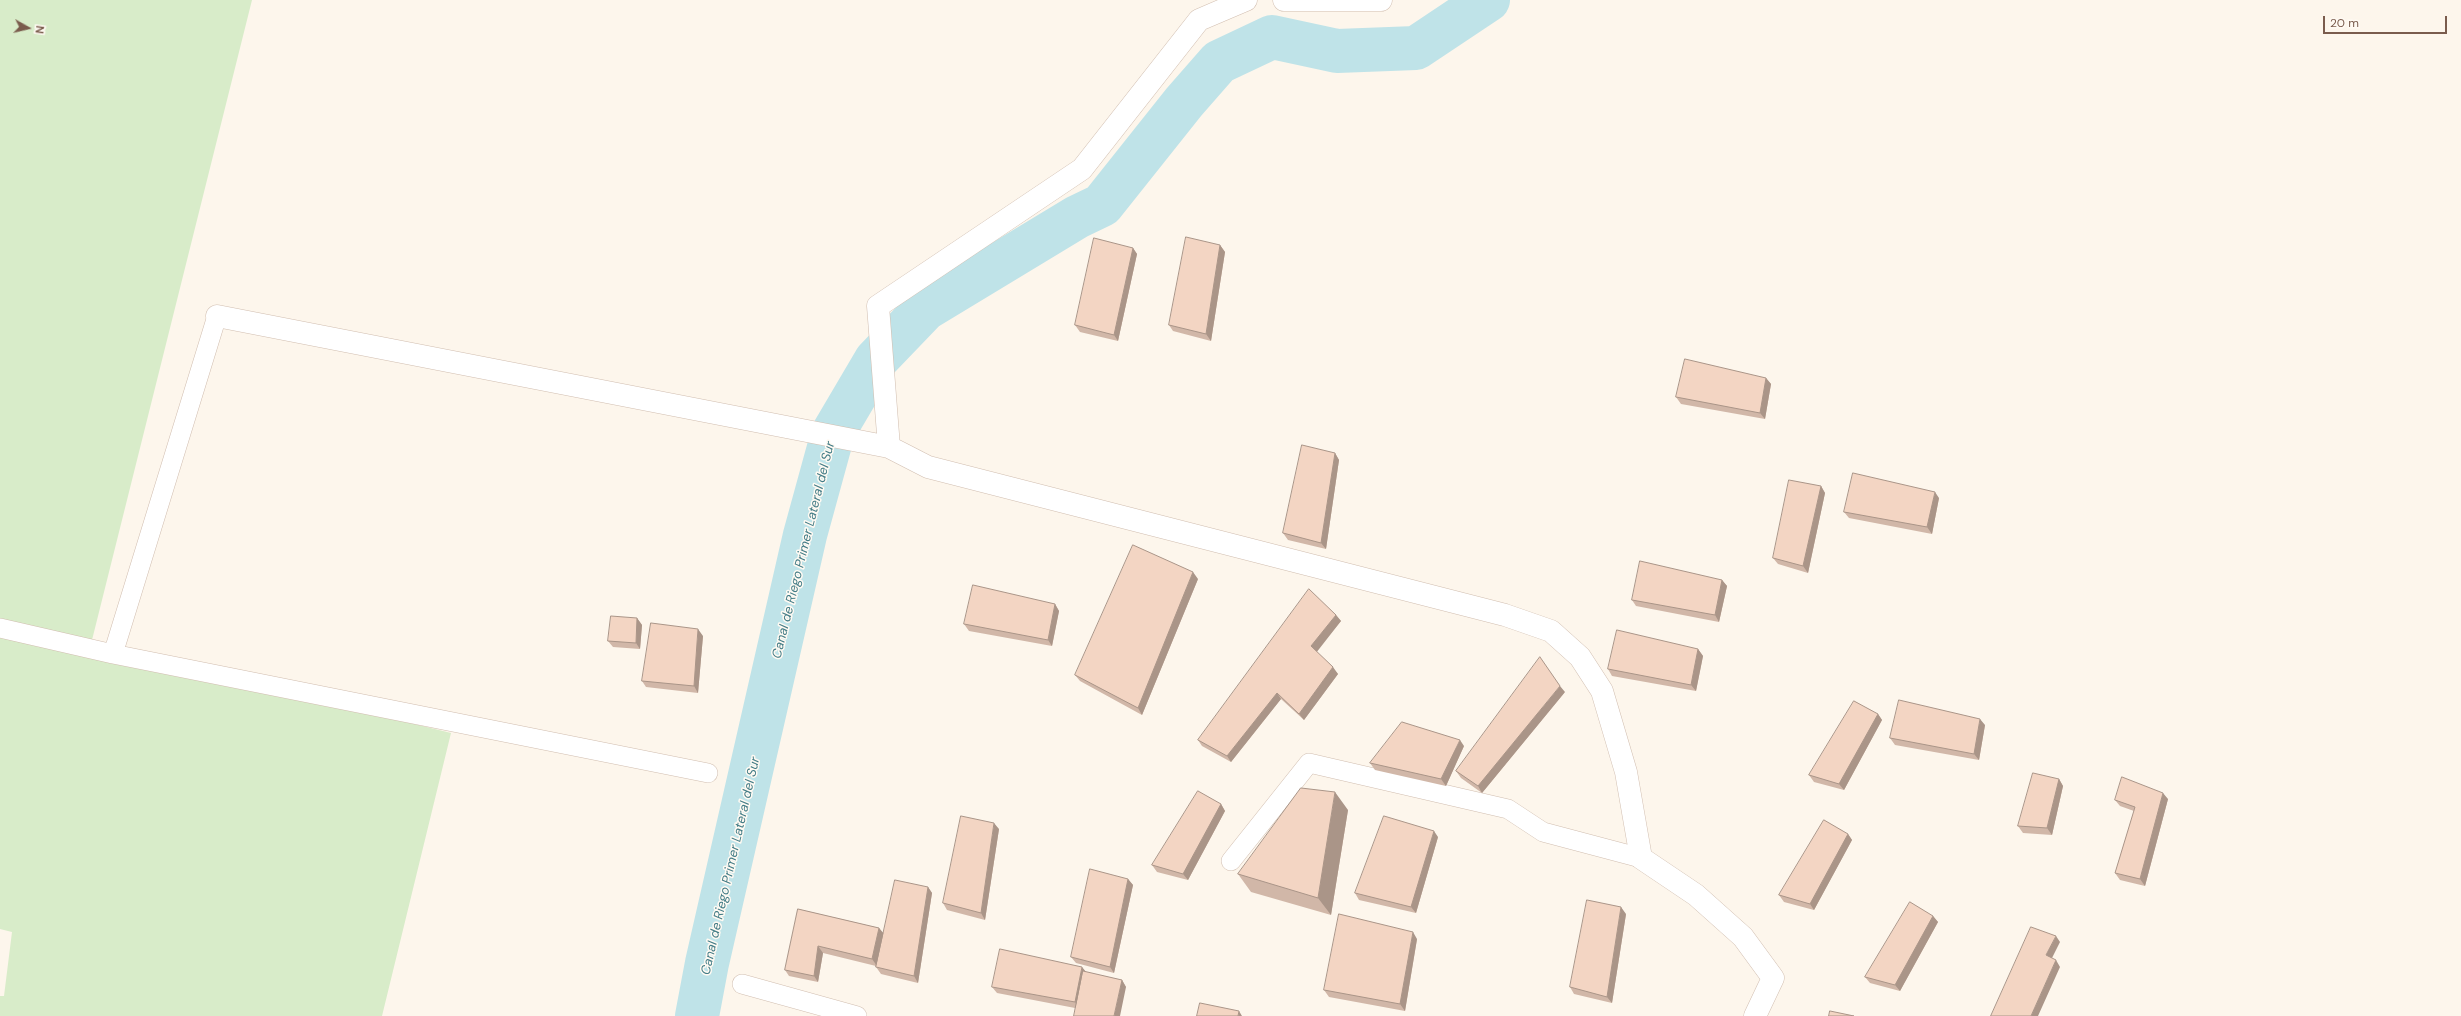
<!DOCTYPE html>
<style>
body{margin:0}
#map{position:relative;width:2461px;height:1016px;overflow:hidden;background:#fdf6ec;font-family:"DM Sans",sans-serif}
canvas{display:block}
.north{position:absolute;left:8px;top:8px;width:40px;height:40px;-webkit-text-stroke:3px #fffaf3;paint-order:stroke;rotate:98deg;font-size:11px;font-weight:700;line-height:16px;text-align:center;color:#7a5c4d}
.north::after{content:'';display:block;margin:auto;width:14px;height:18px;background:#7a5c4d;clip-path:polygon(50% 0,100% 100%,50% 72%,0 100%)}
.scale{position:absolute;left:2323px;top:16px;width:124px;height:18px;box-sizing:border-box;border:2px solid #7a5c4d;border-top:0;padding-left:5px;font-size:12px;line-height:14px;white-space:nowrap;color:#7a5c4d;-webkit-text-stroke:3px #fffaf3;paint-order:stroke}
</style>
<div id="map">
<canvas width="2461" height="1016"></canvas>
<div class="north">N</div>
<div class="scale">20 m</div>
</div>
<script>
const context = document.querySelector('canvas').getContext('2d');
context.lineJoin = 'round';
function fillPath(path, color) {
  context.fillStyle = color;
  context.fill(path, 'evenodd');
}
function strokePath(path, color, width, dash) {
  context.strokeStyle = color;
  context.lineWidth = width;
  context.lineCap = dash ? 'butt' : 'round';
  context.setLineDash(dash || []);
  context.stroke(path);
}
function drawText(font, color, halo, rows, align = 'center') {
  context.font = font + ' "DM Sans",sans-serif';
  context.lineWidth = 3;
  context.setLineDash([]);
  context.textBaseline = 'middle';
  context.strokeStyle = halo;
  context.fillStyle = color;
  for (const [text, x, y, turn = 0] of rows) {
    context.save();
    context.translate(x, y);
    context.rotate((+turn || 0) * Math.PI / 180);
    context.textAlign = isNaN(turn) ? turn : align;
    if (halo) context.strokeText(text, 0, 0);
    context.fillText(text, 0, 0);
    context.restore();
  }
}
const green = new Path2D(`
 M0,0H252L91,644L451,733L382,1016H0V996H4L12,932L0,929Z`);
const canal = new Path2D(`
 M697,1016L707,963L805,535L833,433L876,360L925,309L1077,217L1102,205L1184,102L1219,62L1272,37L1337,51L1416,48L1488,0`);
const lane = new Path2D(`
 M0,628L113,654L708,773
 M113,654L217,316
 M1231,861L1309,763L1508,809L1543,832L1641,858
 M742,984L857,1016`);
const street = new Path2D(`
 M1246,0L1199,20L1082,169L878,306L889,447L928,467L1505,615L1551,631L1580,657L1602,691L1626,772L1641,858L1696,895L1743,937L1773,978L1755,1016
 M1284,0H1381
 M217,316L889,447`);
const wall = new Path2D(`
 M1220,245L1225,252L1211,341L1173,331L1169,325Z
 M1133,248L1137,254L1118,341L1080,332L1075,325Z
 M1766,378L1771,384L1765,419L1681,404L1676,397Z
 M1335,453L1339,460L1326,549L1288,540L1283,533Z
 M1821,486L1825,493L1808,573L1778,564L1773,558Z
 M1939,498L1932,534L1849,518L1844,512Z
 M1198,579L1142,715L1080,681L1075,675Z
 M1722,580L1727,586L1719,622L1636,606L1632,600Z
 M1055,604L1059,611L1052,646L969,631L964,624Z
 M1336,615L1341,621L1316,651L1338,674L1304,720L1281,699L1231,762L1202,746L1198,740Z
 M637,618L642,625L640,649L613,647L608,641Z
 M703,636L698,693L646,687L642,681Z
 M1698,649L1703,656L1696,691L1612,676L1608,669Z
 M1565,692L1482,793L1461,778L1456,771Z
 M1878,714L1882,720L1844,790L1814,782L1809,775Z
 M1985,725L1979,760L1895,745L1890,738Z
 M1464,746L1446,786L1375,770L1370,763Z
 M2059,779L2063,786L2052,835L2023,833L2018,826Z
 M2168,799L2145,886L2120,880L2115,873L2134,811L2120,806L2115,800Z
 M1221,804L1225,811L1188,880L1157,872L1152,865Z
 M1348,810L1331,915L1251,892L1238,874Z
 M999,829L985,920L947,910L943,903Z
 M1848,834L1852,840L1814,910L1784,902L1779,895Z
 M1438,837L1416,913L1359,900L1355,893Z
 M1128,879L1133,885L1114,973L1076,963L1071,957Z
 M928,887L932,893L918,983L881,974L876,967V966L823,953L818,982L789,976L785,970L798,909L879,928L883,933Z
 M1626,914L1612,1003L1574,994L1570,987Z
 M1933,916L1938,922L1900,991L1870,983L1865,977Z
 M1417,939L1405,1011L1329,997L1324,990Z
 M1086,972L1122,980L1126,987L1075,1008L997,993L992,987Z`);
const shadedWall = new Path2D(`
 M1220,245L1225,252L1211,341L1206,334Z
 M1133,248L1137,254L1118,341L1114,335Z
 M1766,378L1771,384L1765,419L1760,413Z
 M1335,453L1339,460L1326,549L1321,543Z
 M1821,486L1825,493L1808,573L1803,566Z
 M1935,492L1939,498L1932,534L1927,527Z
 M1193,572L1198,579L1142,715L1138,708Z
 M1722,580L1727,586L1719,622L1715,615Z
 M1055,604L1059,611L1052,646L1048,640Z
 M1336,615L1341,621L1316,653L1311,646Z
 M637,618L642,625L640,649L636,643Z
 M698,629L703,636L698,693L694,686Z
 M1698,649L1703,656L1696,691L1691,685Z
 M1333,667L1338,674L1304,720L1299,714Z
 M1560,686L1565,692L1482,793L1478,786Z
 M1277,693L1281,699L1231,762L1227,756Z
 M1878,714L1882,720L1844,790L1839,784Z
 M1980,719L1985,725L1979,760L1974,754Z
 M1460,740L1464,746L1446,786L1441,779Z
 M2059,779L2063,786L2052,835L2047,828Z
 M1335,792L1348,810L1331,915L1318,898Z
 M2163,793L2168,799L2145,886L2140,879Z
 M1221,804L1225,811L1188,880L1183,874Z
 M994,823L999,829L985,920L981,913Z
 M1434,831L1438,837L1416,913L1411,907Z
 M1848,834L1852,840L1814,910L1810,904Z
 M1128,879L1133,885L1114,973L1110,967Z
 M928,887L932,893L918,983L914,976Z
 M1621,907L1626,914L1612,1003L1607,997Z
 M1933,916L1938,922L1900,991L1895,985Z
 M879,928L884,934L877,966L872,959Z
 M1413,932L1417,939L1405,1011L1400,1004Z
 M2056,936L2060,942L2050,962L2046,955Z
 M818,946L823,953L818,982L814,976Z
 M2056,960L2060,967L2038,1016H2031Z
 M1082,967L1087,973L1080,1009L1075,1002Z
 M1122,980L1126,987L1120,1016H1114Z
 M1239,1011L1242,1016H1238Z`);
const building = new Path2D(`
 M1186,237L1220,245L1206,334L1169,325Z
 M1094,238L1133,248L1114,335L1075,325Z
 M1685,359L1766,378L1760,413L1676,397Z
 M1302,445L1335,453L1321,543L1283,533Z
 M1853,473L1935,492L1927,527L1844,512Z
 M1789,480L1821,486L1803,566L1773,558Z
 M1133,545L1193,572L1138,708L1075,675Z
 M1640,561L1722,580L1715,615L1632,600Z
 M973,585L1055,604L1048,640L964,624Z
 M1309,589L1336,615L1311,646L1333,667L1299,714L1277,693L1227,756L1198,740Z
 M611,616L637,618L636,643L608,641Z
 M651,623L698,629L694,686L642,681Z
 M1617,630L1698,649L1691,685L1608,669Z
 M1540,657L1560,686L1478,786L1456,771Z
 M1899,700L1980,719L1974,754L1890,738Z
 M1854,701L1878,714L1839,784L1809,775Z
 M1402,722L1460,740L1441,779L1370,763Z
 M2033,773L2059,779L2047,828L2018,826Z
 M2122,777L2163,793L2140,879L2115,873L2135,807L2115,800Z
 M1301,788L1335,792L1318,898L1238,874Z
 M1198,791L1221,804L1183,874L1152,865Z
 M961,816L994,823L981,913L943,903Z
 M1384,816L1434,831L1411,907L1355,893Z
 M1824,820L1848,834L1810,904L1779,895Z
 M1090,869L1128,879L1110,967L1071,957Z
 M895,880L928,887L914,976L876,967Z
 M1587,900L1621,907L1607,997L1570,987Z
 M1910,902L1933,916L1895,985L1865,977Z
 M798,909L879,928L872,959L818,946L814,976L785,970Z
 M1339,914L1413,932L1400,1004L1324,990Z
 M2031,927L2056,936L2046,955L2056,960L2031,1016H1991Z
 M1000,949L1082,967L1075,1002L992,987Z
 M1083,971L1122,980L1114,1016H1074Z
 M1200,1003L1239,1011L1238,1016H1197Z
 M1830,1011L1854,1016H1829Z`);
const waterNames = [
 ["Canal de Riego Primer Lateral del Sur",804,550,-76],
 ["Canal de Riego Primer Lateral del Sur",731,866,-77]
];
fillPath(green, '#d8ecc9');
strokePath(canal, '#bfe3e8', 44);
strokePath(lane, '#d1beb0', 20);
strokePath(street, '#d1beb0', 23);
strokePath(lane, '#fff', 19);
strokePath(street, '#fff', 22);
fillPath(wall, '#d1b7a8');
fillPath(shadedWall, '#aa9588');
fillPath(building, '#f3d5c3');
strokePath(building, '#aa9588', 1);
drawText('italic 13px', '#437c86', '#fffaf3', waterNames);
</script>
